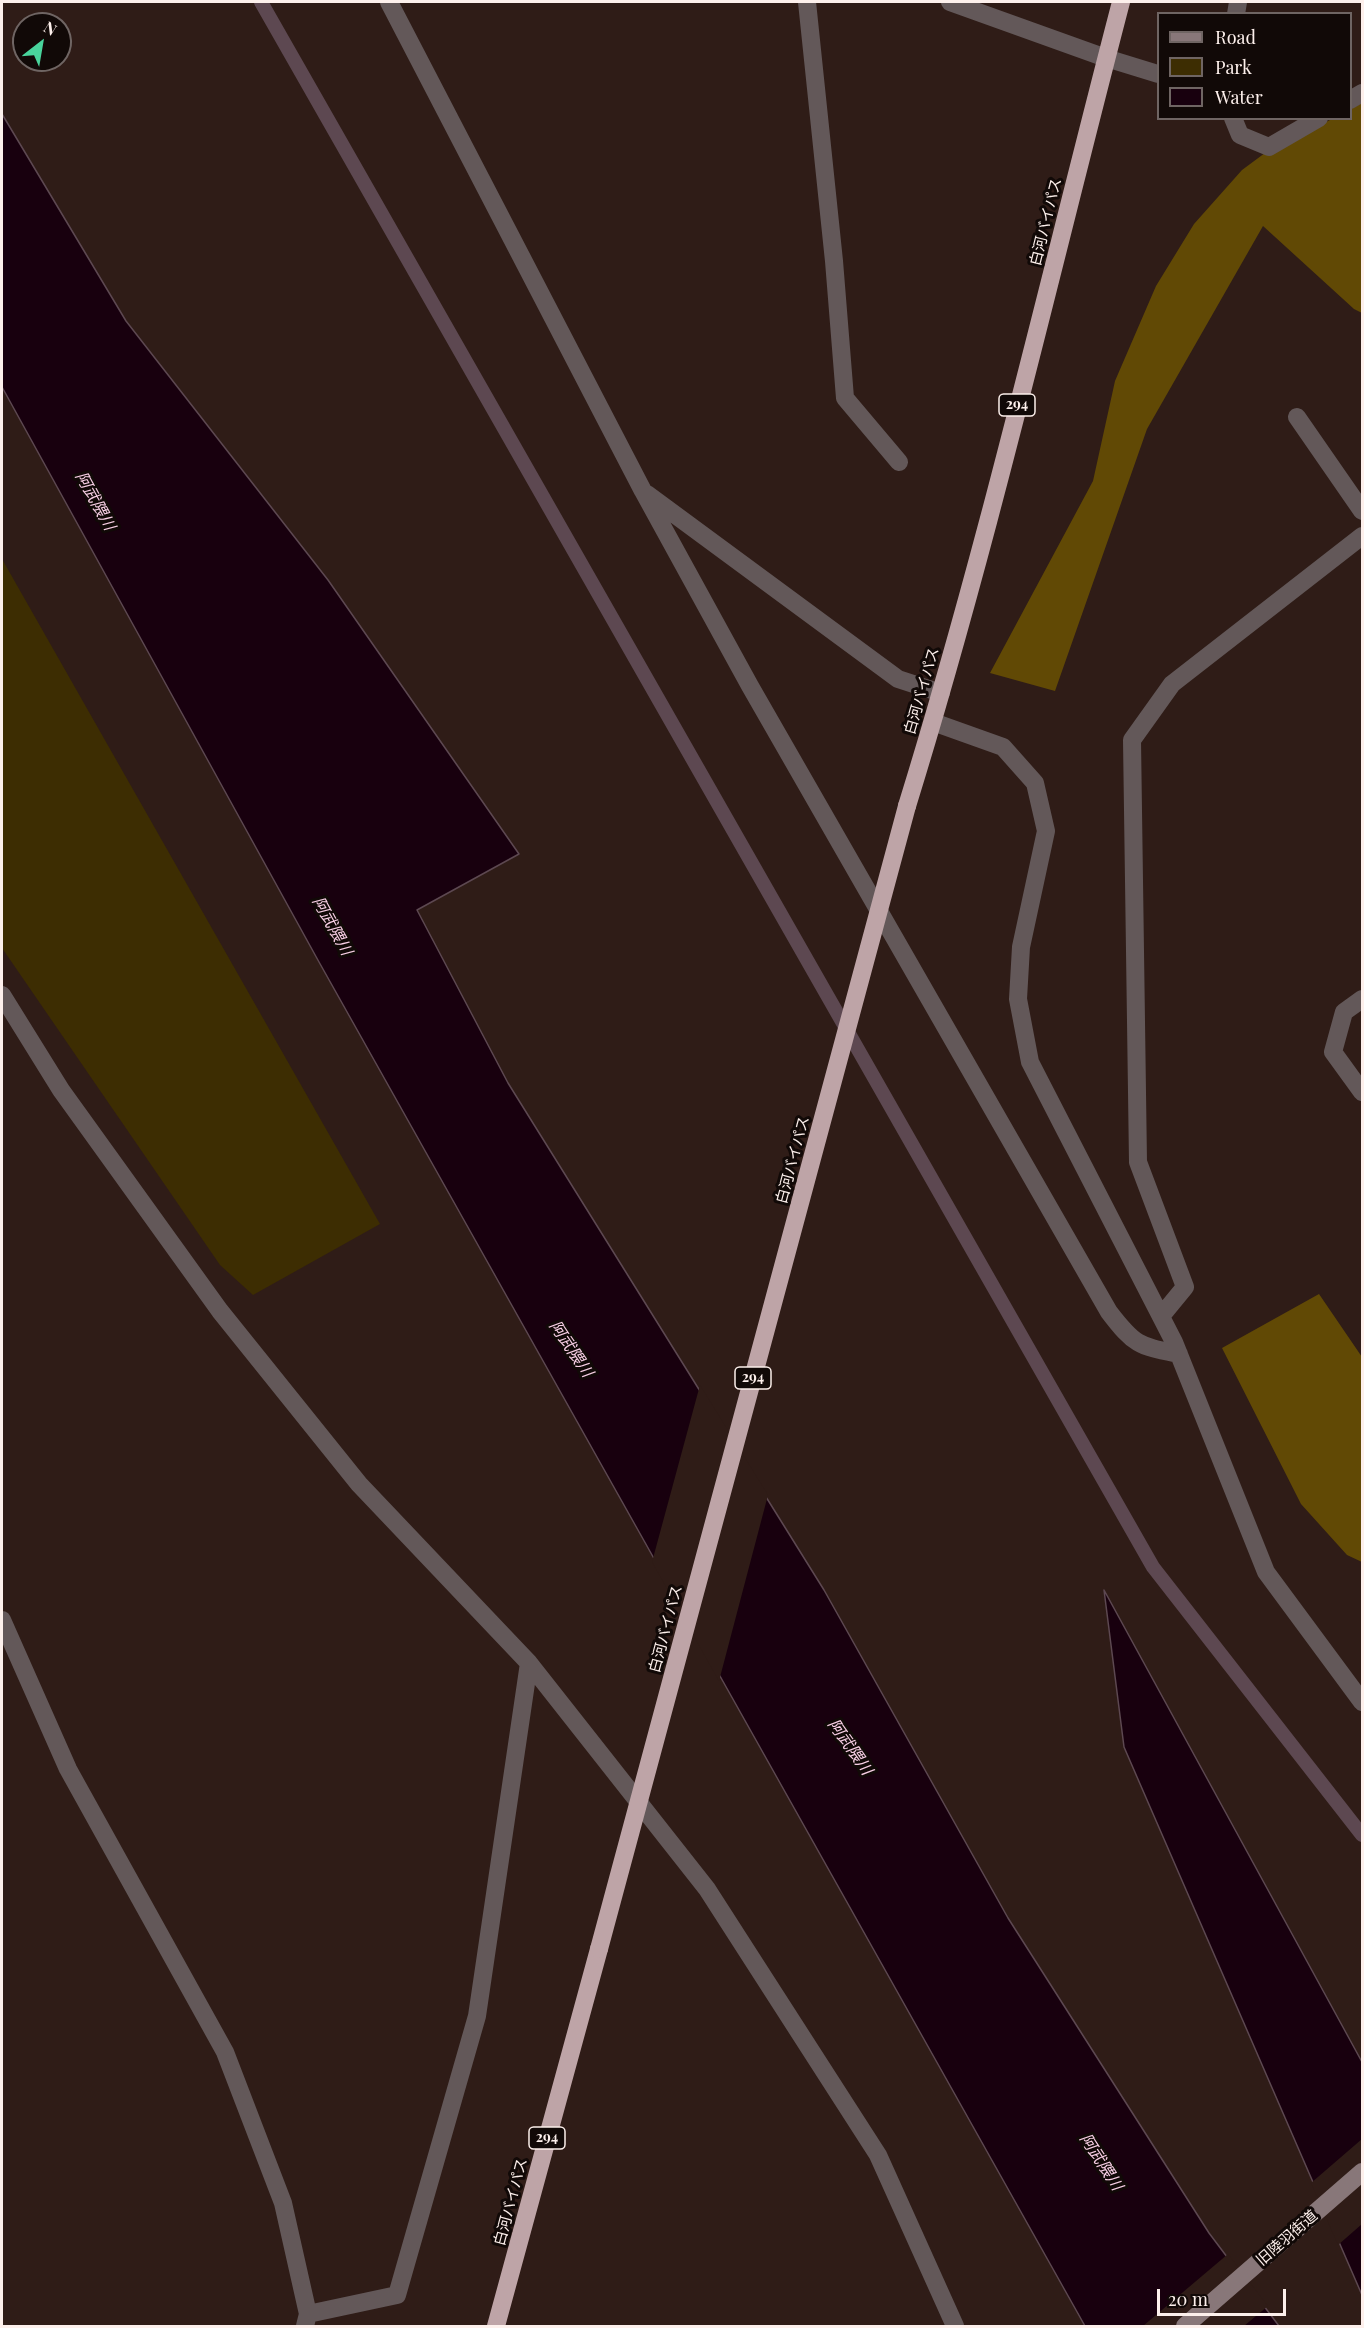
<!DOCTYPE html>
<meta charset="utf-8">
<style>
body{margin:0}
#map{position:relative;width:1364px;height:2328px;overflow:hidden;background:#2f1c17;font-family:"Playfair Display",serif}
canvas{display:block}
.frame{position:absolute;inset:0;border:3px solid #fdf0ec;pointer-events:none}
.legend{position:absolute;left:1157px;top:12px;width:195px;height:108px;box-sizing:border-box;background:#110907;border:2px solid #6f6563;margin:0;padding:8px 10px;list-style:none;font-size:18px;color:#fdf0ec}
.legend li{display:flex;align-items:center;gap:12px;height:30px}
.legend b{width:30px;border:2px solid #6f6563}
.north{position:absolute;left:12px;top:12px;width:60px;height:60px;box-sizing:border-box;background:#110907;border:2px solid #6f6563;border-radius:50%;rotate:31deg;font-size:16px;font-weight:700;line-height:24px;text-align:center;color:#fdf0ec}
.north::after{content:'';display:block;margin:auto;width:21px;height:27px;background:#49d49c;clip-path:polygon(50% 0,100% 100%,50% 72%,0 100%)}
.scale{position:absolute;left:1157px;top:2289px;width:129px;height:27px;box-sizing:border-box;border:3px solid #fdf0ec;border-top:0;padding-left:8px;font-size:18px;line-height:21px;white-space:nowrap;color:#fdf0ec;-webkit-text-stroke:4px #110907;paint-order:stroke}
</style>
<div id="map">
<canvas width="1364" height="2328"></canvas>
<div class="frame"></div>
<ul class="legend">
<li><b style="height:8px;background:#887779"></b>Road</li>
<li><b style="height:16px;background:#3d2d02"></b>Park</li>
<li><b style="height:16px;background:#18000e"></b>Water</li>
</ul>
<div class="north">N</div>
<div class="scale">20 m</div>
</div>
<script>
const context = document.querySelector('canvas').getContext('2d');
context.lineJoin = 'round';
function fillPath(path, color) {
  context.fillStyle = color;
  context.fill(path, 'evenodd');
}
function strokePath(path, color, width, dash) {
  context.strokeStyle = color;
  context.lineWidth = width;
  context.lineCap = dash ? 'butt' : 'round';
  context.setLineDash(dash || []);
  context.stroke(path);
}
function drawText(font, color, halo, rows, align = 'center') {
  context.font = font + ' "Playfair Display","Noto Sans JP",serif';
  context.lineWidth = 6;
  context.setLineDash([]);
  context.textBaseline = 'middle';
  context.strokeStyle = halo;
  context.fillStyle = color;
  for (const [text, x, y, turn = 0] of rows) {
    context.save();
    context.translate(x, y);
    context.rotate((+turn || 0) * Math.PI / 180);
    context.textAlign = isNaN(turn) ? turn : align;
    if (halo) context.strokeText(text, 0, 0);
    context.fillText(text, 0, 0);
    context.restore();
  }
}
const green = new Path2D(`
 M2,559L380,1224L253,1295L220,1265L2,948Z`);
const forest = new Path2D(`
 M1362,103V313L1354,309L1263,226L1147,429L1055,691L990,673L1093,481L1115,381L1156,286L1194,224L1242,170L1269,150L1332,119L1350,118L1351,109Z
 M1319,1294L1362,1357V1562L1347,1555L1301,1504L1222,1348Z`);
const water = new Path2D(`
 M2,114L126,321L328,580L519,854L417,910L508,1083L824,1590L1008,1918L1209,2233L1279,2326H1085L319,962L2,387Z
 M1104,1590L1362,2062V2295L1124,1747Z`);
const pier = new Path2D(`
 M700,1385L768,1495L719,1681L652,1562Z
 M1362,2139V2224L1338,2245L1311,2183Z
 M1228,2254L1268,2306L1244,2326H1143Z`);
const stream = new Path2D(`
 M261,2L1153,1567L1362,1835`);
const street = new Path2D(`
 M389,2L643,491L750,686L1109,1312C1135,1346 1139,1346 1179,1354
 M807,2L834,261L845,398L899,462
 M950,2L1106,58L1158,74
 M1236,14L1238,2
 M1350,100L1362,93
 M1233,118L1240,135L1269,147L1319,118
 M1297,417L1362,511
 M647,494L898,679L941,693
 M933,722L1003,747L1035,783L1046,831L1021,947L1018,999L1030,1062L1174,1342L1266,1572L1362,1702
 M2,995L61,1090L220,1311L359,1484L529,1663L707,1889L878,2155L955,2326
 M1362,999L1344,1012L1333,1052L1362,1092
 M1162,1315L1185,1287L1138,1162L1132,740L1172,684L1362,536
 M2,1620L68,1769L225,2052L283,2203L308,2314L305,2326
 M308,2314L397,2295L477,2016L529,1663`);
const secondary = new Path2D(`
 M1185,2326L1362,2172`);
const highway = new Path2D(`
 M907,806C989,541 1051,270 1121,2
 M496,2326L599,1949`);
const highwayBridge = new Path2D(`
 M599,1949L907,806`);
const shields = [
 [1017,405,36],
 [753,1378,36],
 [547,2138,36]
];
const shieldNames = [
 ["294",1017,405],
 ["294",753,1378],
 ["294",547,2138]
];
const streetNames = [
 ["白河バイパス",1046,222,-76],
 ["白河バイパス",922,691,-74],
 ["白河バイパス",793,1160,-75],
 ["白河バイパス",666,1629,-75],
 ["白河バイパス",511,2202,-75],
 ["旧陸羽街道",1287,2238,-41]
];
const waterNames = [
 ["阿武隈川",95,501,61],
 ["阿武隈川",332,926,61],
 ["阿武隈川",571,1349,56],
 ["阿武隈川",850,1747,55],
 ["阿武隈川",1101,2162,57]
];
fillPath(green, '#3d2d02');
fillPath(forest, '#614905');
fillPath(water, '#18000e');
strokePath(water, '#5d4851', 1.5);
fillPath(pier, '#2f1c17');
strokePath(stream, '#5d4851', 14);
strokePath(street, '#635859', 18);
strokePath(secondary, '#887779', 18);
strokePath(highway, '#bea4a7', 18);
strokePath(highwayBridge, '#bea4a7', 18);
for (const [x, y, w] of shields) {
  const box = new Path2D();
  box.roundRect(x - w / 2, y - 11, w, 22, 4.5);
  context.fillStyle = '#110907';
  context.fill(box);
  strokePath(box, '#fdf0ec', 1.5);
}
drawText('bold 14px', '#fdf0ec', null, shieldNames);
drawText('15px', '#fdf0ec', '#110907', streetNames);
drawText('italic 16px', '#f9d0e6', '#110907', waterNames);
</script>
